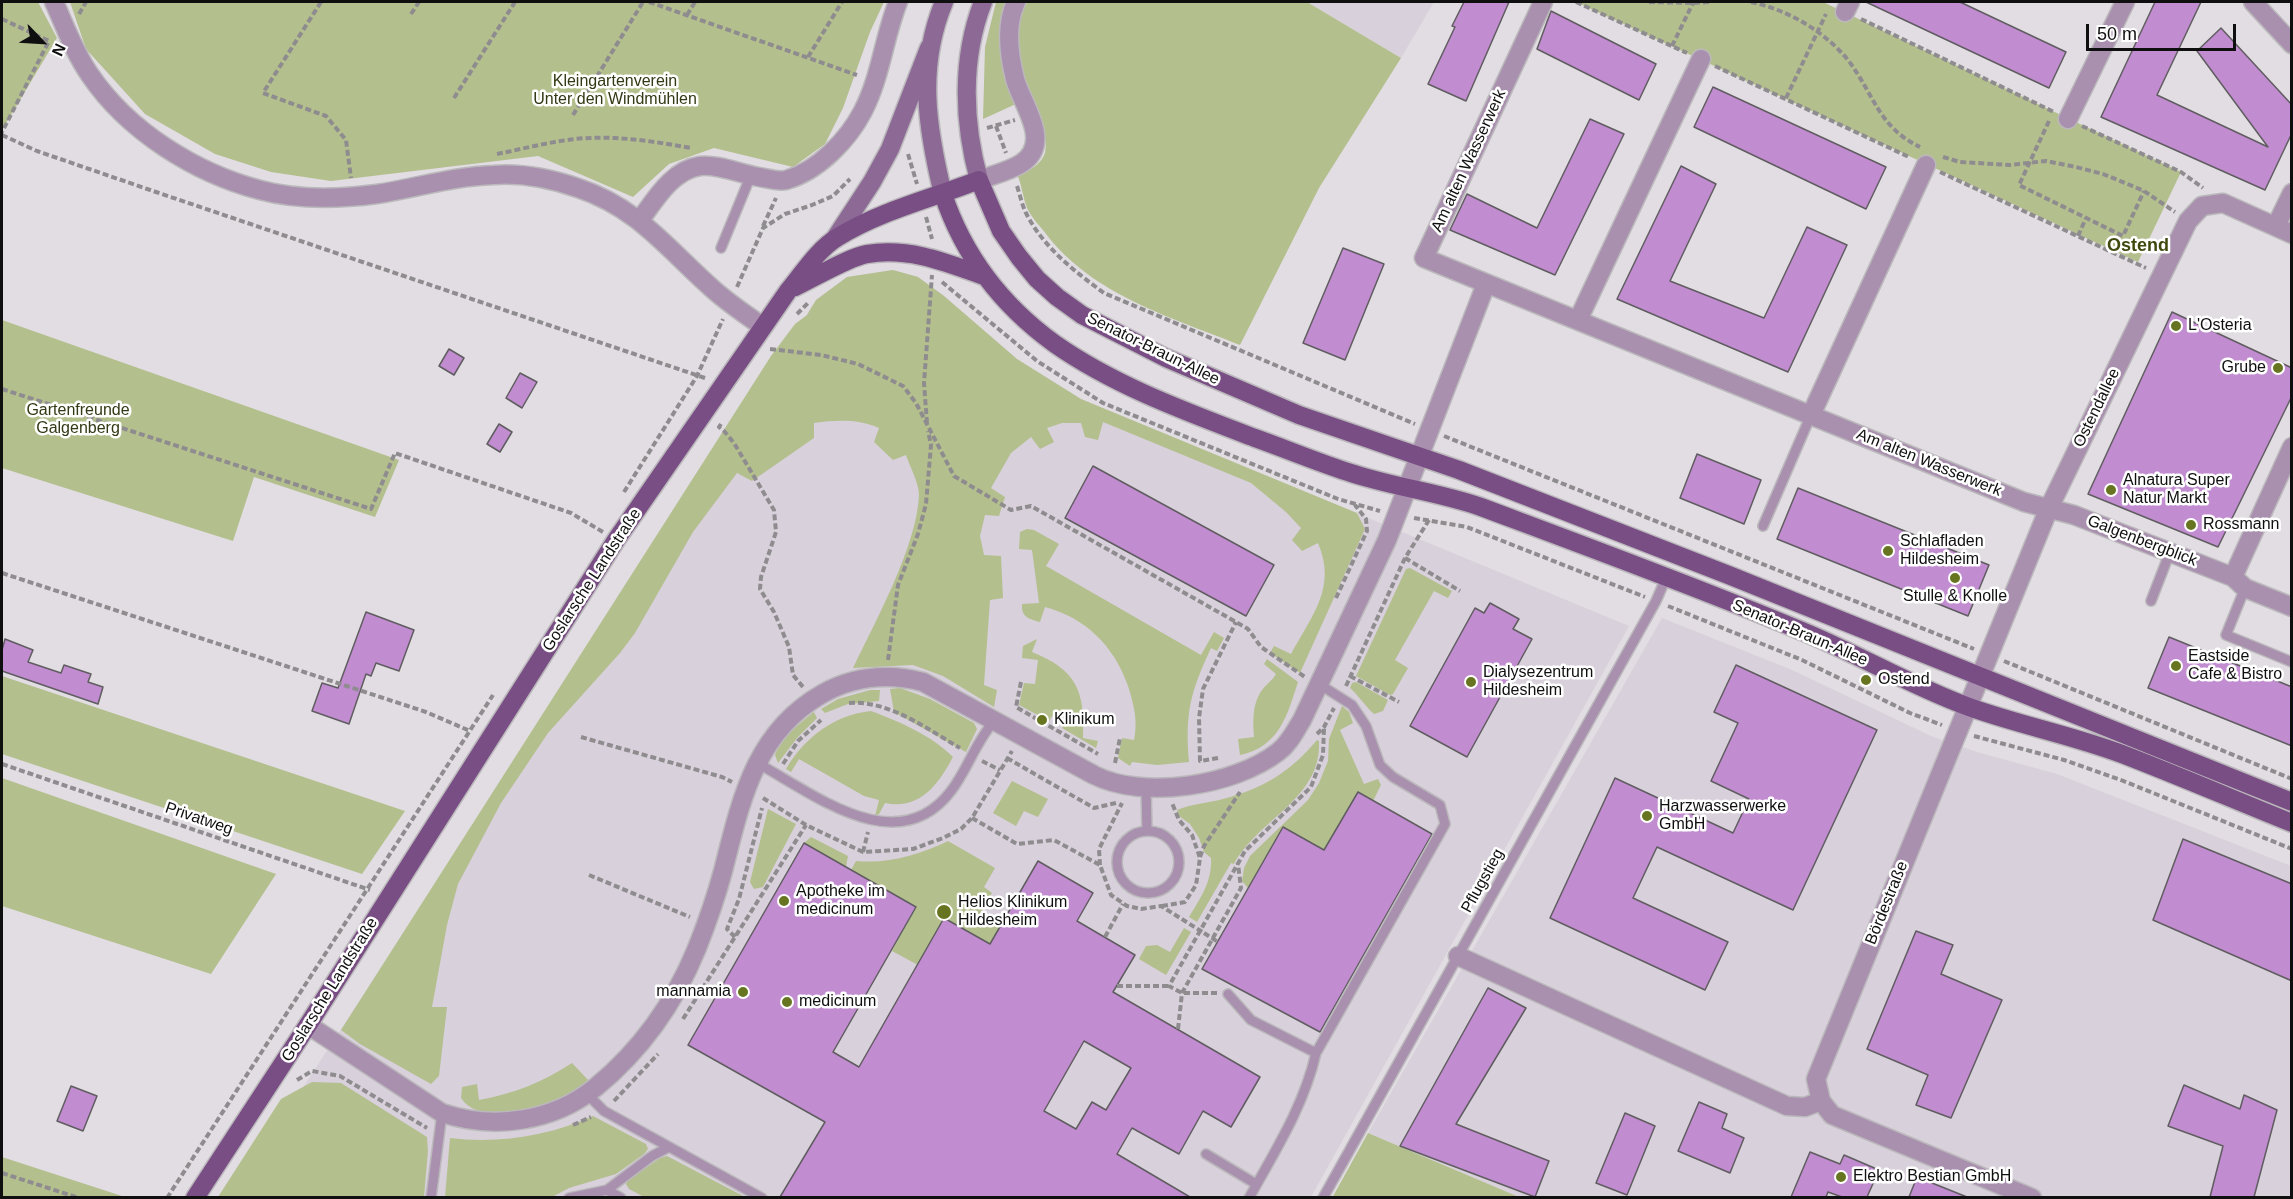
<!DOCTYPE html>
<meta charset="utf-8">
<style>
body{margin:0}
#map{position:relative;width:2293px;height:1199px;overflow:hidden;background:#e1dde2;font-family:Arial,sans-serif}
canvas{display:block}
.frame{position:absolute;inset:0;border:3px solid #100f10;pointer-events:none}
.north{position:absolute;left:12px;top:12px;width:60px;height:60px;-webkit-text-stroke:4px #fff;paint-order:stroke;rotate:115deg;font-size:16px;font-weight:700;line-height:24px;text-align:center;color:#100f10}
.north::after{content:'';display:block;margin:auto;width:21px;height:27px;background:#100f10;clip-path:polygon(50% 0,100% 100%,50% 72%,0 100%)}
.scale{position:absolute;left:2086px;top:24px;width:150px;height:27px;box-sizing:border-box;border:3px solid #100f10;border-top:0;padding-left:8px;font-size:18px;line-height:21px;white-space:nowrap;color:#100f10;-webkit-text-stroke:4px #fff;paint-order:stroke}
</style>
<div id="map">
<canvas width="2293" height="1199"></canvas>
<div class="frame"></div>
<div class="north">N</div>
<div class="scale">50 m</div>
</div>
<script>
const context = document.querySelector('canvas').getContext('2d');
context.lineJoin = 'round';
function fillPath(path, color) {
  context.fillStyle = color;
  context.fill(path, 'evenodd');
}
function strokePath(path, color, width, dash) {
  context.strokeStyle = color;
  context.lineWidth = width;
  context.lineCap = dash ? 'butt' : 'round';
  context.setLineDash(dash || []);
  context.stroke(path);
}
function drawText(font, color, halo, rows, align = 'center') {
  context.font = font + ' Arial,sans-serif';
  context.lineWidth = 5;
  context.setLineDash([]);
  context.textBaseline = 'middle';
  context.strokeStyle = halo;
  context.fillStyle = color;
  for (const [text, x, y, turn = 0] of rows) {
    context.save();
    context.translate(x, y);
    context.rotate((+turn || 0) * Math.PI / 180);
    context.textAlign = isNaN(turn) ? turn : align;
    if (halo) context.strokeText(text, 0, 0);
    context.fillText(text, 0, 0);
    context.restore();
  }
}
const built = new Path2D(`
 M1307,2H1434L1401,58Z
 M893,270L918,277L944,296L1017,359L1081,399L1629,626L1311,1197L231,1198L816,300L847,277Z
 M1662,618L1792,670L1931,736L1977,752L2057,774L2291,866V1197H1519L1368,1133Z`);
const green = new Path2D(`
 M2,2H38L57,38L2,130Z
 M70,2H884L870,32L843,108L825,144L793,167L714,148L669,164L633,197L538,156L331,181L271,172L215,154L145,114L86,49Z
 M996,2H1008L1016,104L983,119L985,47Z
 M1027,2H1307L1401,58L1319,188L1240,345C1171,317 1094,296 1046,234C1040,226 1031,217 1027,208C1023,198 1022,187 1018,176C1028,171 1041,165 1045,153C1048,140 1042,129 1038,117C1026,82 1007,37 1027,2Z
 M1576,2H1823L2181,172L2138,262Z
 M893,270L918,277L944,296L1017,359L1081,399L1357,513L1365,529L1300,673L1270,653L1274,646L1291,654C1312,615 1337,588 1318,543L1302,551L1292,540L1301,528L1286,512L1251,483L1103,422L1098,440L1085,437L1081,423H1062L1047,428L1054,442L1040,449L1031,437L1011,453L991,488L1005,497L999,516L985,515L980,536L984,555L1001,556L1003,598L990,600L984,685L997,690L994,707L943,676L913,665L853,668C875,622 917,546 919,495C919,483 910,467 906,455L893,460L874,442L879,428C857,419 838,420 814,423V438L752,481L737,473L693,532L635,633L620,653L548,733L501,803L458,884L447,925L432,1007H447L439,1076L431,1084L360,1044L341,1030L771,356L795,324L807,315L816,300L847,277Z
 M2,320L399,460L375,517L254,477L233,541L2,468Z
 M1027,529L1034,530L1059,544L1046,566L1201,655L1214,632L1224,638L1217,651L1211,648C1190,693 1185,713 1189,762L1157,765L1132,762L1130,766L1118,758L1122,738L1134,740C1138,721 1134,705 1128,686C1114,646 1086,618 1045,607L1040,622C1029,619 1021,617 1022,604L1039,603L1032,550L1019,549L1020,532Z
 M1410,568L1452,591L1448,598L1434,591L1395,660L1408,668L1393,694L1390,695L1356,676L1406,569Z
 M1037,639L1032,652C1077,670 1085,691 1083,738L1098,741L1096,748L1062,728L1065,723L1063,722L1052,716L1049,721L1019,705L1024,683L1035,684L1038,660L1022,658L1023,646Z
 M1267,659L1298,682C1287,716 1279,747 1240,755L1238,739L1254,737C1253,722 1252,707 1260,693C1264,686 1272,681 1276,674L1264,664Z
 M2,676L405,811L362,874L2,754Z
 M1356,682L1388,700L1383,711L1374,714C1365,706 1359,696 1350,688L1352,683Z
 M900,688L930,699L974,723L977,729L966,752L894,712L890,689Z
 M870,690H880L879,701L848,704L825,713L821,709L838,699Z
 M1342,706L1349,712L1353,723L1340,730L1364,784L1378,779L1381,785L1373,801L1324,850L1283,827L1248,888L1242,881L1244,868L1250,856L1308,800L1319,783L1328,761L1329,739Z
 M871,711C900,722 931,735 953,757C938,785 920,810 885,803L879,814L875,816L879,800L864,796L799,759L791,772L786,769C805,737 834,715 871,711Z
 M814,712L817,718L797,738L778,763L775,755C781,738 800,723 814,712Z
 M1317,740L1319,741C1322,799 1258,819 1234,864L1231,863L1197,922L1189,917C1201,897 1212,882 1211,858L1204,852L1199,838L1190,824L1179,816L1177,810C1191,804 1208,803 1223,799C1264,788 1290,772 1317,740Z
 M2,778L276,874L211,974L2,906Z
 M1012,781L1048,799L1038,817L1024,811L1016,826L993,813Z
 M768,809L796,824L763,887L754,889L750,882Z
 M811,837L848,856L846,867L804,843Z
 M948,841L995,868L984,887L992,893L979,915L1000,927L990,944L944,918L918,965L892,951L915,907L851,870L856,861C889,864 919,855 948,841Z
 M1184,928L1191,932L1166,975L1139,959L1146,946L1157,945L1170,952Z
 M572,1063L590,1082C581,1088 572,1095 562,1100C537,1112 478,1125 461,1098L462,1087L477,1084L479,1100C513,1094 543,1082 572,1063Z
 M312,1082L341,1083L427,1137L428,1151L424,1197H218L281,1099Z
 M593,1116L646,1144L648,1149L644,1154L616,1174L569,1188L552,1197H445L450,1138C497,1144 550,1136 593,1116Z
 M1368,1133L1519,1197L1332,1198Z
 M667,1156L745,1197H644L629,1189L626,1184L628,1180L660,1158Z
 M2,1157L125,1197H2Z`);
const building = new Path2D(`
 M1464,2H1509L1466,101L1428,84L1455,27L1452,26Z
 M1866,2H1960L2066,52L2049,88Z
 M2155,2H2201L2157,95L2268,147L2197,51L2221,28L2292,105V133L2265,190L2101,117Z
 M1551,11L1656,64L1639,100L1537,49Z
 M1713,87L1886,167L1866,209L1694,127Z
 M1590,119L1624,134L1555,275L1450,230L1467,194L1537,228Z
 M1681,166L1716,184L1670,281L1764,318L1807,227L1847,245L1788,372L1617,299Z
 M1343,248L1384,264L1345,360L1303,343Z
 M2172,312L2292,368V396L2218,547L2088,494Z
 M449,349L464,358L454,375L439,366Z
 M520,373L537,382L522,408L506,398Z
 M499,424L512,432L500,452L487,444Z
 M1697,454L1761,480L1744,524L1680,498Z
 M1093,466L1274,565L1246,616L1065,518Z
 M1798,488L1989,565L1968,616L1777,539Z
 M1490,603L1519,619L1513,629L1532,639L1467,757L1410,726L1475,608L1484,613Z
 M366,612L414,630L399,671L376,663L371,676L366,674L349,724L312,711L322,683L338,688Z
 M2169,637L2292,687V746L2148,688Z
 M5,639L33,650L28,662L61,673L64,665L91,674L88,682L103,687L98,704L2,671V650Z
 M1736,665L1877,730L1793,910L1657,847L1633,898L1728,942L1705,990L1550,918L1615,778L1733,833L1749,799L1711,781L1738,723L1714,712Z
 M1358,792L1432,834L1320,1032L1202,969L1283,827L1324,850Z
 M2183,839L2292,884V981L2153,920Z
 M804,843L916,907L833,1052L859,1067L944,918L990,944L1038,861L1093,893L1077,921L1135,955L1113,992L1260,1077L1231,1127L1203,1111L1179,1154L1132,1128L1117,1154L1190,1197H780L825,1122L688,1045ZM1084,1041L1131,1068L1106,1110L1092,1102L1076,1129L1044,1111Z
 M1916,931L1953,945L1941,974L2002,1000L1951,1118L1916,1105L1928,1075L1867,1049Z
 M1488,988L1526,1008L1456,1124L1549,1161L1535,1197L1400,1146Z
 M2184,1085L2240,1109L2244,1095L2277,1110L2254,1197H2210L2223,1146L2168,1126Z
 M71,1086L97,1096L83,1131L57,1121Z
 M1699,1102L1727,1114L1722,1128L1744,1138L1730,1173L1678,1151Z
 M1625,1113L1655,1126L1627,1195L1596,1183Z
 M1810,1152L1840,1164L1844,1155L1879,1170L1867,1197H1842L1828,1192L1826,1197H1791Z
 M1917,1177L1967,1197H1909Z`);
const path = new Path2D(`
 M321,2L263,93L326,116L346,140L351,178
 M649,2L857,75
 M1576,2L1687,53
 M1649,2L1693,3L1710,2
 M1751,2C1788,10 1824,31 1848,60C1874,94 1878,127 1920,147
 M79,14L86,2
 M411,14L419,2
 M687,15L695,2
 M2,19L49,41L2,132
 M1861,19L2054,112
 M1672,46L1693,3
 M808,57L842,2
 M1715,66L1909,157
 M454,98L515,2
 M1786,98L1826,14
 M573,115L643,2
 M2049,121L2019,185L2123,236L2144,191
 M996,126L1006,153
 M2082,126L2181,172L2203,188
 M987,128L1015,120
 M2,135L37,151L156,192L705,378
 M497,154C522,149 549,142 575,139C614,135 652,141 691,148
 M908,154L917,184
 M1943,157L1960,162L2010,165L2046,161L2076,167L2103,174L2130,185L2144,191L2175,212
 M1940,172L2146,268
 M1017,186C1020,195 1022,205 1026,213C1043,247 1074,271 1104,293L1415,424
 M926,217L932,239
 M763,226L776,198
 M2078,236L2086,218
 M942,282L1037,361L1103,403L1338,499L1380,511
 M737,287L763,228L785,214L812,205L833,196L850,179
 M797,314L809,302
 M770,349L821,355L858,364L903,386L916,403L954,476L1011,510L1031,506L1236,622L1248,629L1261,647L1305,677
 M2,389L371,509L395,453L571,513L603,532
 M927,423L924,383L932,275
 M721,424L719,427L724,431L734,443L774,510L776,532L761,577L760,589L774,612L789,647L793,675L803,687
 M1444,436L1974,649
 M624,492L697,376L723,319
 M1414,518L1467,527L1645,597
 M1405,558L1460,591
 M2,573L426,712L470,731
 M1336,598L1367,531L1366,519L1355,505
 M1668,606L1802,660L1910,713L1942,725
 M888,660L898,585L918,534L926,504L931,445L928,431
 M2004,661L2292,779
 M1350,676L1399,702
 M1021,682L1016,707L1098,754
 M1346,686L1405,558L1429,520
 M849,703C889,700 927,729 960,748
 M1317,734L1324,727L1334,708
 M1974,736L2064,760L2121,780L2292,849
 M581,737L722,777L732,782
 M1007,758L1094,808L1116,803
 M1218,758L1200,761L1199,718L1203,689L1236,622
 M982,761L1000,770
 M1115,763L1120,738
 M2,764L370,890
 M783,764L798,741L821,720
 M763,798L806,825L863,852L913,849L943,838L961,829L972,818L1012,751
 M972,818L1017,844L1054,840L1100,865L1111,895L1127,906L1141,909L1161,906L1204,933
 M863,852L868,832
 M1200,857L1204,846L1240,792
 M1100,865L1099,849L1122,803
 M589,875L690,917
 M1162,906L1185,902L1196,885L1200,858L1192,835L1179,820L1172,803
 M735,937L727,929L739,899L762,808
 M1105,937L1123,904
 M1117,986H1169
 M1217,993H1182L1169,986L1245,851L1311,787L1323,755L1324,728
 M683,1019L806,825
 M1178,1029L1182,993L1241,888L1238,864
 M297,1080L312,1071L340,1076L427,1128
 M614,1101L658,1054
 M573,1125L591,1117
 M2,1173L79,1198
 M167,1198L493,695`);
const service = new Path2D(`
 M721,248L751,175
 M1763,526L1811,415
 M2245,588L2226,635L2292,662
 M2151,601L2170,552
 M757,763C813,793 897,862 951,791C968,769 976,741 995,720
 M1146,788L1147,831
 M1117 862a31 31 0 1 1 62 0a31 31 0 1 1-62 0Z
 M1228,994L1251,1020L1316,1053
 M587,1094L604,1111L762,1198
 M1206,1154L1256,1184
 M607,1190L621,1198
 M431,1198L442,1113
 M569,1198L607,1190L652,1156L669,1147
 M1249,1198C1275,1151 1304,1106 1316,1053L1445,824L1440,805L1393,777L1380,765L1366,726L1352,705L1319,684
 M1323,1198L1656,601L1666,578`);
const minor = new Path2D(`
 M54,2C65,26 74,52 90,75C128,131 195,173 260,190C297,200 339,199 377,194C416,188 454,176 494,175C521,173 552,179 578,188C639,208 669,251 715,291C730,304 746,315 762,326
 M1543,2L1424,258L2024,502L2074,515L2233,577L2245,588L2292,607
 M2253,2L2292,44
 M1845,12L1850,2
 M2068,119L2125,2
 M979,180C993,175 1010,171 1022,163C1053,142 1021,103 1015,79C1009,55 1005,25 1016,2
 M640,220C655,200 672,170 700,166C719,164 740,174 759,177C766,178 778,182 786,180C818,171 848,140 863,111C881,76 884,37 898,2
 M2276,226L2292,193
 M1578,320L1701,59
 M1811,415L1926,165
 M2233,577L2292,447
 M1458,956L1787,1106L1805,1107L1821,1101
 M308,1025L442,1113C494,1130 553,1122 596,1087C641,1050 675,1002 697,948C707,923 716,897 723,871C741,801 754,733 822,694C854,676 888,673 923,682L1094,775C1143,800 1234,786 1278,752C1289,744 1295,731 1302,720L1387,540L1486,284
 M2032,1198L1832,1115L1821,1101L1816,1079L2049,508L2188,221L2202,206L2223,203L2292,234`);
const secondary = new Path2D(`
 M979,180C963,122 961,58 983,2
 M943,194C927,128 917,67 944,2
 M836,237L872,182L890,149L929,48`);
const primary = new Path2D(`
 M943,194C964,257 1001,305 1055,344C1115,386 1187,412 1255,438C1286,449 1317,462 1348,472C1392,487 1438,492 1481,507C1588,547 1697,587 1802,631C1858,654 1911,686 1969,707C2019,725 2071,735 2122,754C2179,776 2235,800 2292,823
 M795,287C812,279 849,257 867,254C908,247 945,262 984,276
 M195,1198L308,1025L616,540L788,291C803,273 818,249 838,237C880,211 933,198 979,180L1001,231L1019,257L1037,279L1057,297L1082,315L1166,358L1299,415L1459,470L1731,576L2292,802`);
const pathBridge = new Path2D(`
 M1204,933L1218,942`);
const markers = [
 [2176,326,6,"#677420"],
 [2278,368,6,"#677420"],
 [2111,490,6,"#677420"],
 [2191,525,6,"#677420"],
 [1888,551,6,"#677420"],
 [1955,578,6,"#677420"],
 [2176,666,6,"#677420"],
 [1866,680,6,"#677420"],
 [1471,682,6,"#677420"],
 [1042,720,6,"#677420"],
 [1647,816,6,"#677420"],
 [784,901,6,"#677420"],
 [944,912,8,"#677420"],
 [743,992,6,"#677420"],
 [787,1002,6,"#677420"],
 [1841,1177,6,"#677420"]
];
const parkNames = [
 ["Kleingartenverein",615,82],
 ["Unter den Windmühlen",615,100],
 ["Gartenfreunde",78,411],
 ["Galgenberg",78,429]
];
const streetNames = [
 ["Am alten Wasserwerk",1469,161,-65],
 ["Senator-Braun-Allee",1153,349,26],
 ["Ostendallee",2097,408,-64],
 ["Am alten Wasserwerk",1929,463,22],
 ["Galgenbergblick",2142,541,21],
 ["Goslarsche Landstraße",592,580,-57],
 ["Senator-Braun-Allee",1800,633,23],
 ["Privatweg",199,819,19],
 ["Pflugstieg",1483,881,-61],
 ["Bördestraße",1887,903,-68],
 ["Goslarsche Landstraße",330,990,-58]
];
const poiNames = [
 ["L'Osteria",2188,326],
 ["Grube",2266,368,"right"],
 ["Alnatura Super",2123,481],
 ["Natur Markt",2123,499],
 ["Rossmann",2203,525],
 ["Schlafladen",1900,542],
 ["Hildesheim",1900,560],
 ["Stulle & Knolle",1955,597,"center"],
 ["Eastside",2188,657],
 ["Cafe & Bistro",2188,675],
 ["Dialysezentrum",1483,673],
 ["Hildesheim",1483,691],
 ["Ostend",1878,680],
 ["Klinikum",1054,720],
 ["Harzwasserwerke",1659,807],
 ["GmbH",1659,825],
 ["Apotheke im",796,892],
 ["medicinum",796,910],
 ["Helios Klinikum",958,903],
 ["Hildesheim",958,921],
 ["mannamia",731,992,"right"],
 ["medicinum",799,1002],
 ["Elektro Bestian GmbH",1853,1177]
];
const neighbourhoodNames = [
 ["Ostend",2138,246]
];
fillPath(built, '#d8d0da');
fillPath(green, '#b4bf8e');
fillPath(building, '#c18cd0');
strokePath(building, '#605d61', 1.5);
strokePath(service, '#bbb8bc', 12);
strokePath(minor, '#bbb8bc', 21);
strokePath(secondary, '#bbb8bc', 21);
strokePath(primary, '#bbb8bc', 21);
strokePath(path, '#8f8c8f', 4, [6, 3]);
strokePath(service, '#a890ae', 9);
strokePath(minor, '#a890ae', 18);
strokePath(secondary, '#8d6a96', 18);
strokePath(primary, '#794e84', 18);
strokePath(pathBridge, '#8f8c8f', 4, [6, 3]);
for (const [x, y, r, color] of markers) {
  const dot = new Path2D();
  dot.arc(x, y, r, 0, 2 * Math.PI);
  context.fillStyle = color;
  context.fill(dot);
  strokePath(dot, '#fff', 2);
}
drawText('16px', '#323914', '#fff', parkNames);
drawText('16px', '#100f10', '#fff', streetNames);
drawText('16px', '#100f10', '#fff', poiNames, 'left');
drawText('bold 18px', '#3f490e', '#fff', neighbourhoodNames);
</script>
